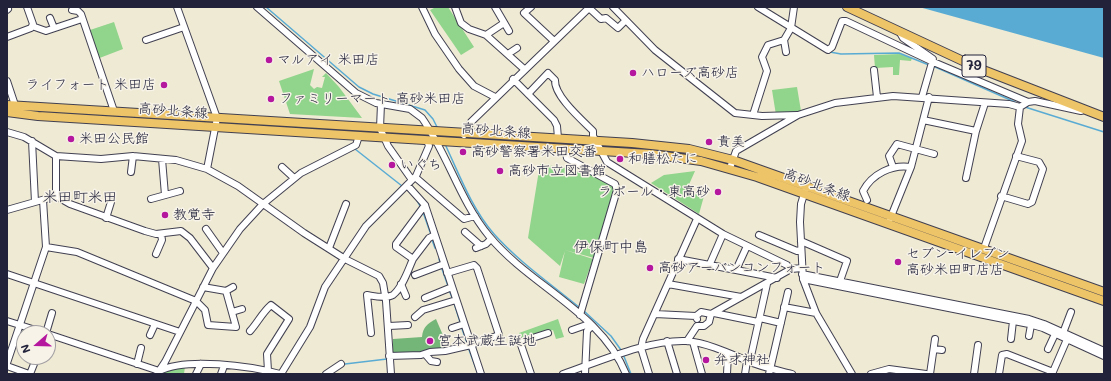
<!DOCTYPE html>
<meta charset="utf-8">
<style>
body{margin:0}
#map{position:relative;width:1111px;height:381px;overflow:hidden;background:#efead3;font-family:Mali,sans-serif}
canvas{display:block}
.frame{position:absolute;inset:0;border:8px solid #22223b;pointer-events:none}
.north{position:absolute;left:16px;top:325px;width:40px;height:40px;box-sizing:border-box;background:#f7f3e8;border:1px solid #a29fa3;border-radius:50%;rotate:250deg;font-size:11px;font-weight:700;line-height:16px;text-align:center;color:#22223b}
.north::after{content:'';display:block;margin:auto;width:14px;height:18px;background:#b5179e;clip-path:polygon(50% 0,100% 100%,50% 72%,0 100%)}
</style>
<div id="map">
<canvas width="1111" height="381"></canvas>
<div class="frame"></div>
<div class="north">N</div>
</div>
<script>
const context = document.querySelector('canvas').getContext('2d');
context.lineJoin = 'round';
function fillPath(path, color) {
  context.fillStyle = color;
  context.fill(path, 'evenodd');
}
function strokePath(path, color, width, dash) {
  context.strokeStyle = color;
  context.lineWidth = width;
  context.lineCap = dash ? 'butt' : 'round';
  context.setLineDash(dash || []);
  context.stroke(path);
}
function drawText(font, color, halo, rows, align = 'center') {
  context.font = font + ' Mali,"Klee One",sans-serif';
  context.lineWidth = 3;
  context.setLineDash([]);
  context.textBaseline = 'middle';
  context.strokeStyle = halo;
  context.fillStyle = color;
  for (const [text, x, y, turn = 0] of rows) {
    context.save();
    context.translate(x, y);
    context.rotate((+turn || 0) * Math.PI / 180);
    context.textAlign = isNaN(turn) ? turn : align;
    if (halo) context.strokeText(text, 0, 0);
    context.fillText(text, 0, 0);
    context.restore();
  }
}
const green = new Path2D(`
 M436,7H448L474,47L461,55L430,10Z
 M114,22L123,49L97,59L87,31Z
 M900,54L912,58L911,61L900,60L899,75H893V67L875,68L874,55Z
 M314,69L310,85L314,89L317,87L322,88L325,77H322L326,73L339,87L362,118L290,114L279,81Z
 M797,87L801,111L797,113L776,115L772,90Z
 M540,164L573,169L585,175L587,172L612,186L615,192L594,258L565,250L593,259L584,284L559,277L565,251L560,266L528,238Z
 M695,171L687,189L704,196L699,214L651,183L664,175Z
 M558,319L564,337L556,339L553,330L521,340L519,333Z
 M21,328L40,333H24V349L15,346Z
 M185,366L184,374H162L167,370Z`);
const forest = new Path2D(`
 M436,319L448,347L429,350L419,353H393V339L422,337C423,327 427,324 436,319Z`);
const water = new Path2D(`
 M919,7H1104V58Z`);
const stream = new Path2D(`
 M266,7L359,87L373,94L425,110L433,119L437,127
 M830,52L841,54L899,53L929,65
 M933,66L1015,102
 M1025,107L1104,132
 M445,144C459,174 472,209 494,234C519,262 551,284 580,308
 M355,149L402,186
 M416,199L420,206
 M423,212L430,232
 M432,240L435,248
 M439,259L440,262
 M442,269L448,286
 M449,290L453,300
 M454,303L460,322
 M584,311L611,336L621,350
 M461,326L467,343
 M468,347L478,374
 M623,354L631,374
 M345,364L387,359`);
const minor = new Path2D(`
 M177,7L217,118L207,169
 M257,7L356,93L376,103L410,109L422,118C448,155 460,201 489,236C530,286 601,312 626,374
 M422,7L435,34L459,69L474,86L495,97
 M455,7L461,23L469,29L486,35L524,69
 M495,7L509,31
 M531,7L524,13L554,41
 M588,7L601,19L606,18L618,28L625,21
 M613,7L655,50L735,113L762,116L797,115
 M758,7L828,50L832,47L842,21H846L931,61L1028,102
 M7,10L8,9
 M72,10L78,11L81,14L114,111
 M50,18L54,28
 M32,26L46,31L82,19
 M899,31L903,38L933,59L922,97
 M486,35L504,23
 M7,37L31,28L33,24L27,7
 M146,40L184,27
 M786,52L784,40L791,28L794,7
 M508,54L517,48
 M874,70L877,97
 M513,79L554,120L557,126L558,138
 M7,81L15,105
 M528,94L548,73L555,80C554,96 582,120 593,131V136L607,162L723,234L787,265L791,269
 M381,104L380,128L388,146L412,180
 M753,115L767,71L762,57L768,45L784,40
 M923,120L976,131
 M7,132L24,137L56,156L101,159L133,156L176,160L207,169L238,186L304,233L345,259L379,276L383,283L386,301L391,374
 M464,135L471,122L590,7
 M32,141L35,202
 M565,149L567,158L615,184L617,190L580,315
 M162,159L165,195
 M282,167L294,178
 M893,167L889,156L897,144L934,154
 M730,168L736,151L798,115L835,103L893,96L1009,104L1020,107L1028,102L1035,101L1081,111
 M131,172L133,156
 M415,177L464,219L475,216
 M966,178L976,131L985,103
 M407,185L425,205L481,374
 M805,191L801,204L800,222L803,279L816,313L852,374
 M56,196V156
 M1001,196L1028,204L1032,202L1043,169L1039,162L1016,156
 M151,199L180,191
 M867,200L863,191C872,174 892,164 911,167
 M425,205L396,244V247L413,259L429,238L435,235
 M7,210L56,196L70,204L145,231L156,234L181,231L190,238L213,268
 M106,218L111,202
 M890,219L911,167L929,97
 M206,229L223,253
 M465,232L481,246
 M759,235L797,251L801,250
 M801,241L847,261L840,281
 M46,247L77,252L196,301L205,310L208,325L236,327L226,291
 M329,248L346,204
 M476,248L486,244L491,239
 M984,248L1022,141L1018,124L1020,107
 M156,254L162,240L161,234
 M678,259L736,270L747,246
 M709,266L723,234
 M736,270L777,278
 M7,274L180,332
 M802,274L1029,319L1044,324L1104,351
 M415,275L444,264
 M803,279L1029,324L1043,328L1104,356
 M401,284L406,296
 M668,284L741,297
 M203,287L226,291L233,287
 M425,298L452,287
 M784,307L816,313
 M232,312L242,309
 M714,313L758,322
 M655,314L696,316
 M415,317L423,310L456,300
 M760,318L781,323
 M697,319L696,316L701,312L711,314
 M7,321L45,333
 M389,326L408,325
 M452,328L464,324
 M572,330L589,324
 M250,331C258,322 262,313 271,305L289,319L267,354L268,371
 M46,333L52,313
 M371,333L367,295C374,296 386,299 393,295C403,287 408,270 413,259
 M1063,333L1071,312
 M48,334L159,371C187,357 250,366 280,374
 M150,335L155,324
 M1029,336L1031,325
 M1011,339L1013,321
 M667,341L677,374
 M687,341L697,326H704L709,322L711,314L791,269L802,268
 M693,342L702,374
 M934,349L942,350
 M1048,349L1055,334
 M425,354L431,361L437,362
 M389,356L421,355L430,352L445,351L471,345L499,335L477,268L474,265L447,273
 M7,363L46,247L43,200
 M137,364L141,348
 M7,366L29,374
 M30,374L34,364
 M157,374L165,362L213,268L240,229L263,204L301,173L356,145L359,136
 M196,374L201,364
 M221,374L224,366
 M281,374L310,327L325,287L366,226L416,176L429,146L427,140
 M326,374L341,364
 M531,374L520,342L548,333
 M563,374C598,362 649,339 687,341C707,343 729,353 748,361C761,367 777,370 792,374
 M585,374L587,331L592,326
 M649,374L641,348L643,339L697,219
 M727,374L728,353
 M745,374L747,361L751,356L767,284
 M769,374L788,292
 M871,374L889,369L926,374
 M930,374L935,339
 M974,374L978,345
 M999,374L1002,355L1007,354L1053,372
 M1052,374L1068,337`);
const major = new Path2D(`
 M847,7L978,68L1104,117
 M7,105L632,143L689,149L733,160L1104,292
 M7,112L38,116L650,154L701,161L757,177L1104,301`);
const markers = [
 [269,60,4,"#b5179e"],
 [633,73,4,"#b5179e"],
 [164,85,4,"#b5179e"],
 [271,99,4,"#b5179e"],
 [71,139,4,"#b5179e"],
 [709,142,4,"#b5179e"],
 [463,152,4,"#b5179e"],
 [620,159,4,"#b5179e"],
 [392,165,4,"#b5179e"],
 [500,171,4,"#b5179e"],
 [718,192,4,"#b5179e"],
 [165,215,4,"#b5179e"],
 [898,262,4,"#b5179e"],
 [650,268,4,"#b5179e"],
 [430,341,4,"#b5179e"],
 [706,360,4,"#b5179e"]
];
const shields = [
 [974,66,24]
];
const shieldNames = [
 ["79",974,66]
];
const poiNames = [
 ["マルアイ 米田店",277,60],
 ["ハローズ高砂店",641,73],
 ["ライフォート 米田店",156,85,"right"],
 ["ファミリーマート 高砂米田店",279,99],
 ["米田公民館",79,139],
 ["貴美",717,142],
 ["高砂警察署米田交番",471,152],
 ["和膳松たに",628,159],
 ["いぐち",400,165],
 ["高砂市立図書館",508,171],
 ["ラポール・東高砂",710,192,"right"],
 ["教覚寺",173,215],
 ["セブン-イレブン",906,254],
 ["高砂米田町店店",906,270],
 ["高砂アーバンコンフォート",658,268],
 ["宮本武蔵生誕地",438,341],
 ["弁才神社",714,360]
];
const streetNames = [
 ["高砂北条線",173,111,4],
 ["高砂北条線",496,131,4],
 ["高砂北条線",817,185,20]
];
const neighbourhoodNames = [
 ["米田町米田",80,197],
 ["伊保町中島",611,247]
];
fillPath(green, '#91d48c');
fillPath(forest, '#74b678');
fillPath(water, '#59abd4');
strokePath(stream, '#59abd4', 1.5);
strokePath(minor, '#414052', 8);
strokePath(major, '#414052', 10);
strokePath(minor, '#fff', 6);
strokePath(major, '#eec469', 8);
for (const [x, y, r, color] of markers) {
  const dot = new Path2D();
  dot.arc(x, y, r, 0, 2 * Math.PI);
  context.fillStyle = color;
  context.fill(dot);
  strokePath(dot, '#f7f3e8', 1.5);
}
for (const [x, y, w] of shields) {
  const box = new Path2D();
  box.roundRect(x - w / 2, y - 11, w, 22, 3);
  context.fillStyle = '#f7f3e8';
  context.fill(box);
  strokePath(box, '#22223b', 1);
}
drawText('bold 13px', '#22223b', null, shieldNames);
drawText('14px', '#22223b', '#f7f3e8', poiNames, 'left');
drawText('14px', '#22223b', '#f7f3e8', streetNames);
drawText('15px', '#22223b', '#f7f3e8', neighbourhoodNames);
</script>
